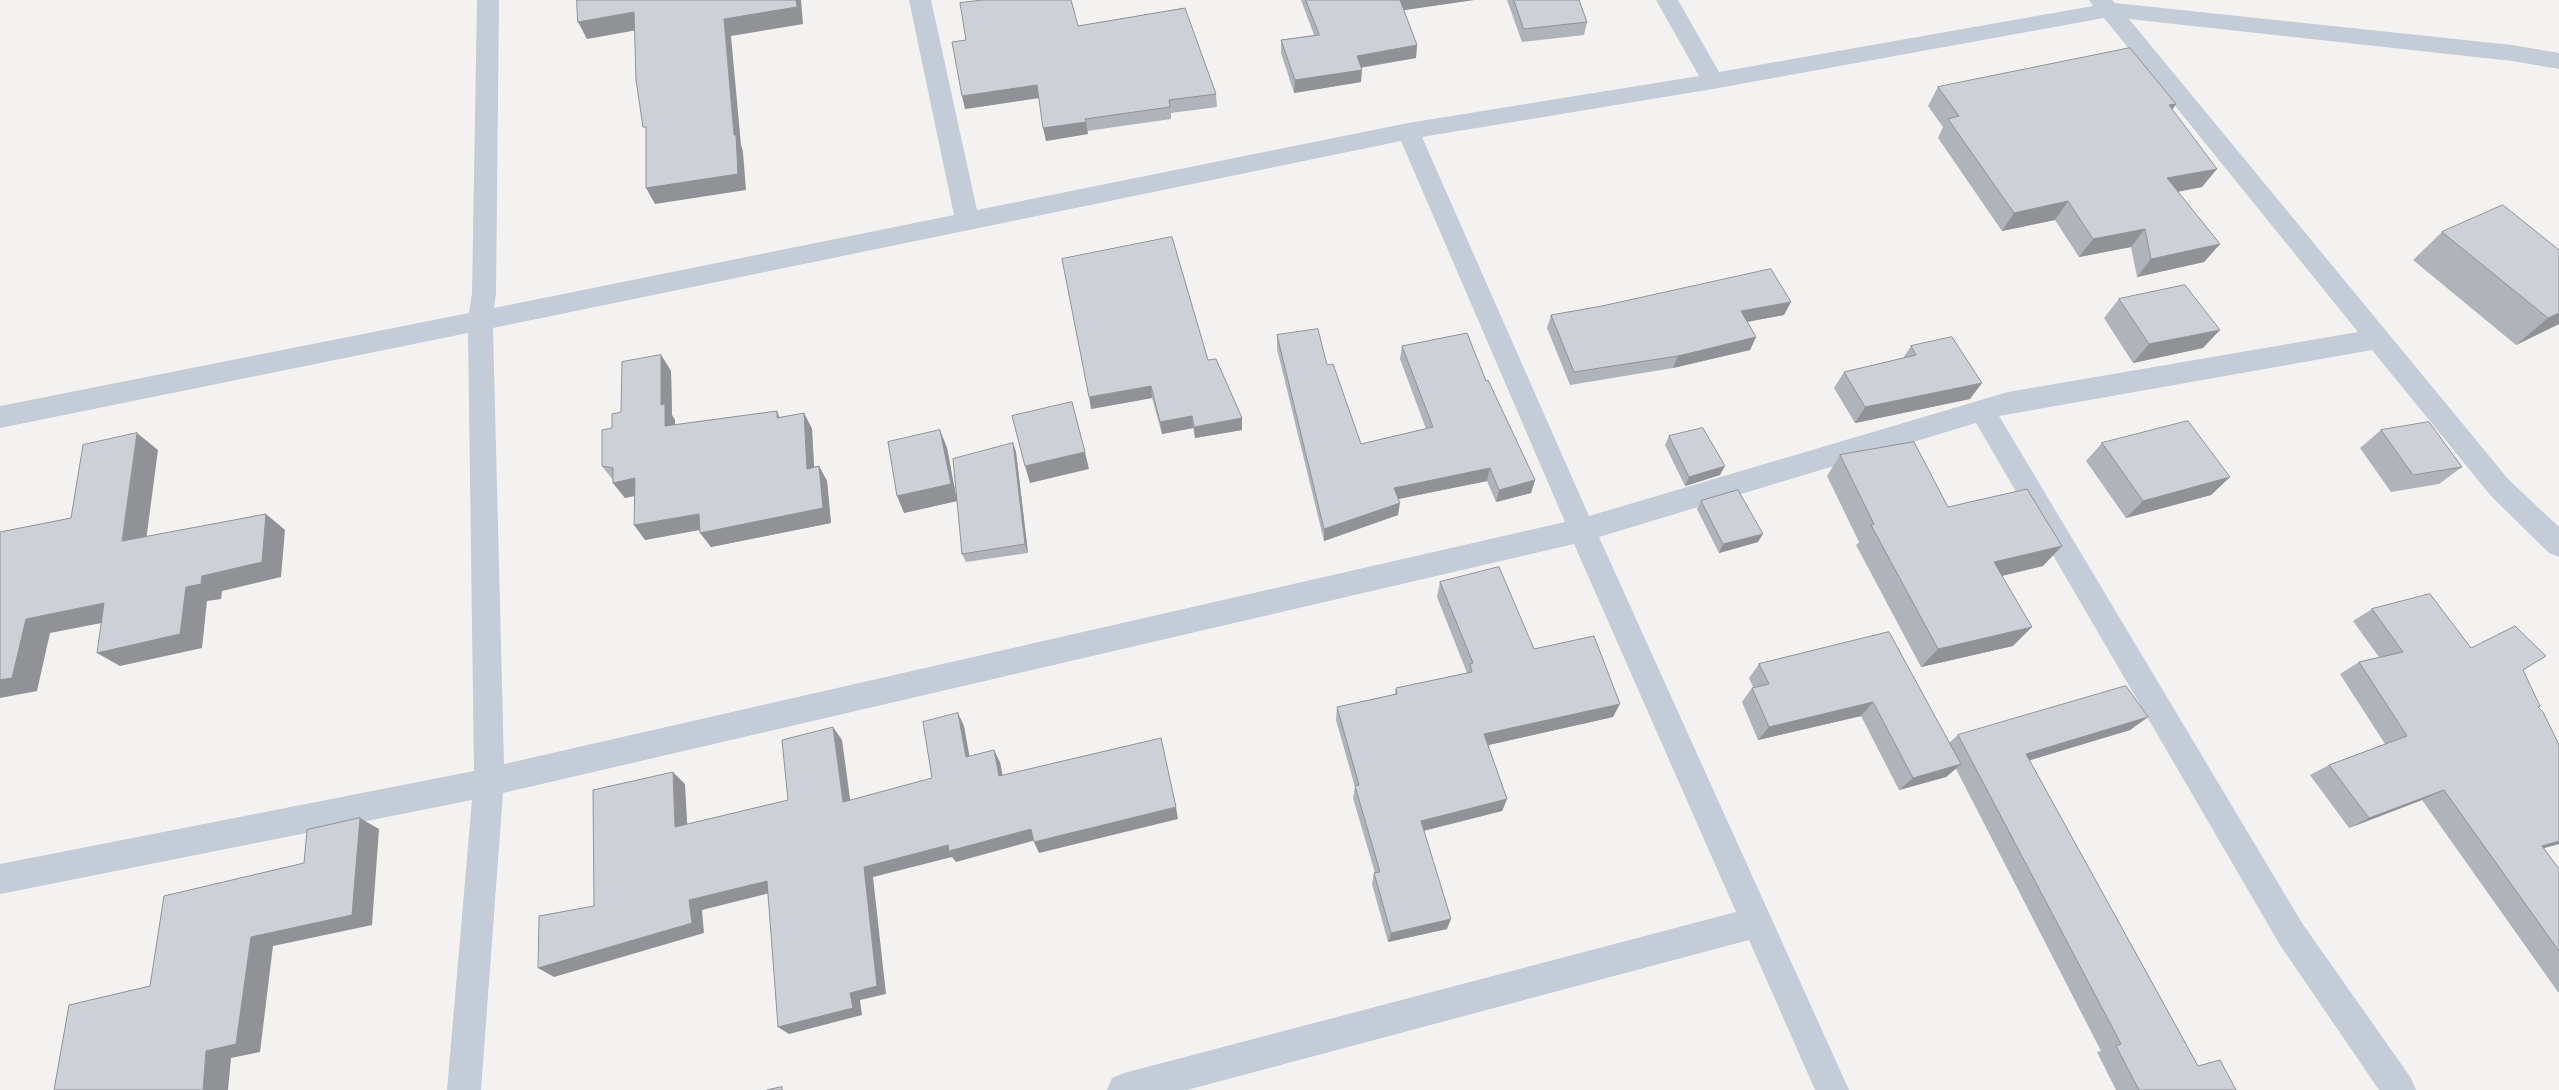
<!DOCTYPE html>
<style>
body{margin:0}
canvas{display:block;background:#f4f2f1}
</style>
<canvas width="2559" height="1090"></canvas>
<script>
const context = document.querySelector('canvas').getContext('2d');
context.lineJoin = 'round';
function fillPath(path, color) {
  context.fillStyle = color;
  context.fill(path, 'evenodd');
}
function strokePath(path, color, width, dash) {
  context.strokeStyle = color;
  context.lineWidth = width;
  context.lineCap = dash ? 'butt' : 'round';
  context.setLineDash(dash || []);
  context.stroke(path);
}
const minor = new Path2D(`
 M477,0H499L496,293L494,308L954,215L909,0H931L977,210L1408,123L1699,76L1656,0H1678L1719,72L2093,6L2089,0H2112L2115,3L2512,45L2559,53V69L2512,61L2129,19L2509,480L2559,527V557L2549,553L2491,496L2372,350L1999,416L2302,923L2411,1078L2416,1090H2379L2280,945L1976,423L1599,537L1849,1090H1815L1749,940L1187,1090H1107L1112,1078L1124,1073L1736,912L1574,544L503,793L481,1090H447L472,800L0,894V864L474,771L468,333L0,428V406L469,313L472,293ZM2104,18L2358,332L2008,392L1589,516L1422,137L1713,89ZM1401,141L1565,522L504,764L493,328Z`);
const wall = new Path2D(`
 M1301,0H1474L1404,10L1417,45L1416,58L1361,68V82L1294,93L1281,53V40L1314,35Z
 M1507,0H1579L1587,22L1584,35L1522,42Z
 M1078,26L1216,94L1217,107L1171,113V119L1087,131L1088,134L1046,141L1039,98L965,109Z
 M1938,87L2176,104L2172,110L2202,187L2178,192L2220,244L2204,262L2137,277L2131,247L2079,257L2055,220L2002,231L1938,138L1943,127L1928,106Z
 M2442,232L2559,250V324L2516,345L2413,260Z
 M2119,299L2203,348L2133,363L2104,318Z
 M1551,315H1784L1747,322L1756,337L1750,350L1673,368L1570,385L1547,328Z
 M1277,335L1327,365L1361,444L1426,429L1400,359L1402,346L1486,381L1535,480L1531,493L1496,502L1487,481L1399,499L1398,515L1324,541L1277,349Z
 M1911,346L1970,399L1855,423L1834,388L1844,372L1903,358Z
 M661,355L671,371L672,415L675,420V425L777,411L780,417L804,413L812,429L814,467L819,466L827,481L831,523L711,547L700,530L645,540L635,496L625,498L613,483V480L602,466L612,428L621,412Z
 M1208,360L1242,418V430L1195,438L1193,428L1162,434L1152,398L1091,409Z
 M940,430L947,448L956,496L1013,443L1016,452L1028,553L966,562L962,554L957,501L904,513Z
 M2381,430L2462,467L2439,484L2391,492L2360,448Z
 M1669,436L1720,475L1685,486L1665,445Z
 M2102,443L2230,477L2211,495L2126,518L2086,461Z
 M1840,455L1948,507L2043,566L2002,576L2013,646L1921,667L1856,545L1859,542L1827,476Z
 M1701,501L1758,542L1719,553L1697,509Z
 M1440,582L1534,649L1613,717L1488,745L1507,799L1502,811L1424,831L1447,929L1388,942L1372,884L1374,873H1375L1353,798L1355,787L1336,720L1337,707L1395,694L1396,688L1467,673L1437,597Z
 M2372,609L2471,648L2523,670L2538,707L2559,745V844L2544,848L2559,869V992H2558L2422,800L2349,828L2310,775L2329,765L2385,744L2340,674L2359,662L2379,657L2353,621Z
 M1889,632L1949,743L1958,735L2148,717L2130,730L2029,760L2198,1066L2236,1090H2116L2097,1052L2101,1051L1956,769L1946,777L1899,790L1861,716L1758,740L1742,702L1752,688L1753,687L1749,678L1759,664Z`);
const shadedWall = new Path2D(`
 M796,0H801L803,24L731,36L741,145L743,152L746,190L655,204L646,188L734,135L724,19Z
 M1399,0H1474L1398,11Z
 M634,12L643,29L587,39L578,22Z
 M1417,45L1416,58L1356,68L1357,56Z
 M1362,70L1361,82L1294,93L1295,80Z
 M1037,85L1039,98L965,109L962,96Z
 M2176,104L2163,123L2169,105Z
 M1086,122L1088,134L1046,141L1043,128Z
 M2217,169L2202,187L2153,196L2167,178Z
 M2068,201L2055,220L2002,231L2014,213Z
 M2145,229L2131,247L2079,257L2093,239Z
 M2220,244L2204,262L2137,277L2151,259Z
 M1791,302L1784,315L1735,324L1741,311Z
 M2559,313V324L2516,345L2548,318Z
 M2220,330L2203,348L2133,363L2149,344Z
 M1756,337L1750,350L1673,368L1678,356Z
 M661,355L671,371L672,415L675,420V442L665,426L661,405Z
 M1982,383L1970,399L1855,423L1865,407Z
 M1151,386L1152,398L1091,409L1089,397Z
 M804,413L812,429L815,484L807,469Z
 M1192,416L1193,428L1162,434L1160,422Z
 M1242,418V430L1195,438L1194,427Z
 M940,430L947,448L957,501L904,513L897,496Z
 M137,433L158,450L144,556L122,541Z
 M1013,443L1016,452L1028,553L1025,544Z
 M1085,452L1089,469L1030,483L1025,466Z
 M819,466L827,481L831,523L711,547L700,533Z
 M1725,466L1720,475L1685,486L1689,477Z
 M1490,468L1487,481L1393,500L1394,488Z
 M2230,477L2211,495L2126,518L2143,501Z
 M635,478L646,493L625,498L613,483Z
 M1535,480L1531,493L1496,502L1499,490Z
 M1400,503L1398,515L1324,541V529Z
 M266,514L285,530L281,577L222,591L221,599L207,601L202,648L120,666L97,653L202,576Z
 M699,514L709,528L645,540L634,525Z
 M1763,534L1758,542L1719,553L1723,544Z
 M2062,546L2043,566L1976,582L1994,562Z
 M104,603L127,618L50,633L37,691L0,698V680L26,619Z
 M2032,627L2013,646L1921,667L1938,649Z
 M1873,702L1861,716L1758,740L1769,727Z
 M1620,704L1613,717L1480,747L1484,734Z
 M958,713L964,726L972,770L966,757Z
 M2148,717L2130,730L2011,766L2026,754Z
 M833,727L842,740L852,813L843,802Z
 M994,750L1000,762L1005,787L999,776Z
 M1961,764L1946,777L1899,790L1913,778Z
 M673,772L685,784L688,838L675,827Z
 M2444,790L2422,800L2349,828L2369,818Z
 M1507,799L1502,811L1418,832L1421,821Z
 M1176,807L1178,819L1039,853L1034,842Z
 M360,818L379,829L372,925L273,946L260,1052L231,1058L228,1090H203L206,1051L251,937Z
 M1031,829L1036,840L956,862L952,857L873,877L886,994L860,1000L862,1015L789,1034L778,1027L864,867L948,845Z
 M2559,841V844L2518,855L2542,846Z
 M767,881L778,891L702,910L704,933L554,977L538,968L689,900Z
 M1451,919L1447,929L1388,942L1391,933Z`);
const building = new Path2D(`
 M577,0H796L797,7L724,19L734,135H736L738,174L646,188V127H643L636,80L634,12L578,22Z
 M983,0H1071L1078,26L1185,8L1216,94L1169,100L1170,107L1085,119L1086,122L1043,128L1037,85L962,96L952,42L966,40L960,3Z
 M1306,0H1400L1417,45L1357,56L1362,70L1295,80L1281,40L1319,35Z
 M1514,0H1579L1587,22L1524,29Z
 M2130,48L2176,104L2169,105L2217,169L2167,178L2220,244L2151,259L2145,229L2093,239L2068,201L2014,213L1948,119L1959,116L1938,87Z
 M2503,205L2559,250V313L2548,318L2442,232Z
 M1172,237L1208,360L1216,359L1242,418L1194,427L1192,416L1160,422L1151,386L1089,397L1062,259Z
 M1771,269L1791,302L1741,311L1756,337L1678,356L1574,372L1551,315L1602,306Z
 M2185,285L2220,330L2149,344L2119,299Z
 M1318,329L1327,365L1333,364L1361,444L1433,427L1402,346L1467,333L1486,381L1488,380L1535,480L1499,490L1490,468L1394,488L1400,503L1324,529L1277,335Z
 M1952,337L1982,383L1865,407L1844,372L1916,355L1911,346Z
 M661,355V405L665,404V426L777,411V418L804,413L807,469L819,466L823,508L700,533L699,514L634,525L635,478L613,483V468L602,466V430L612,428V414L621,412L622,362Z
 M1072,402L1085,452L1025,466L1012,416Z
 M2188,421L2230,477L2143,501L2102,443Z
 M2429,422L2462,467L2413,475L2381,430Z
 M1703,428L1725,466L1689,477L1669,436Z
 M940,430L951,484L897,496L888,442Z
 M137,433L122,541L266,514L262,562L202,576L201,584L186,587L180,634L97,653L104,603L26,619L12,678L0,680V532L71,518L83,445Z
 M1914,442L1948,507L2027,489L2062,546L1994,562L2032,627L1938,649L1871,525L1874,524L1840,455Z
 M1013,443L1025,544L962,554L953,459Z
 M1738,490L1763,534L1723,544L1701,501Z
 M1499,567L1534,649L1594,636L1620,704L1484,734L1507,799L1421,821L1451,919L1391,933L1374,873L1380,872L1355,786L1359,785L1337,707L1397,694L1396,688L1472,672L1470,664L1473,663L1440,582Z
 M2430,594L2471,648L2515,626L2546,656L2523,670L2540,706L2538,707L2543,712L2559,745V841L2542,846L2559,869V951L2444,790L2369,818L2329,765L2407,736L2359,662L2403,652L2372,609Z
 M1889,632L1961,764L1913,778L1873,702L1769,727L1752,688L1769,684L1759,664Z
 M2126,686L2148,717L2026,754L2198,1066L2220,1060L2236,1090H2139L2116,1046L2121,1044L1958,735Z
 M958,713L966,757L994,750L999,776L1161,738L1176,807L1034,842L1031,829L949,851L948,845L864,867L877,986L850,993L853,1008L778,1027L767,881L689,900L692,923L538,968L539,916L594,906L593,790L673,772L675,827L788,800L782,740L833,727L843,802L932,778L923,722Z
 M360,818L352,915L251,937L236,1044L206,1051L203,1090H54L69,1005L150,986L164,896L304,863L307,830Z
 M782,1087V1090H767Z`);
fillPath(minor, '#c4ccd7');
fillPath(wall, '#b0b3b9');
fillPath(shadedWall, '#909296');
fillPath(building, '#cdd0d7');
strokePath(building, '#909296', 1);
</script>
